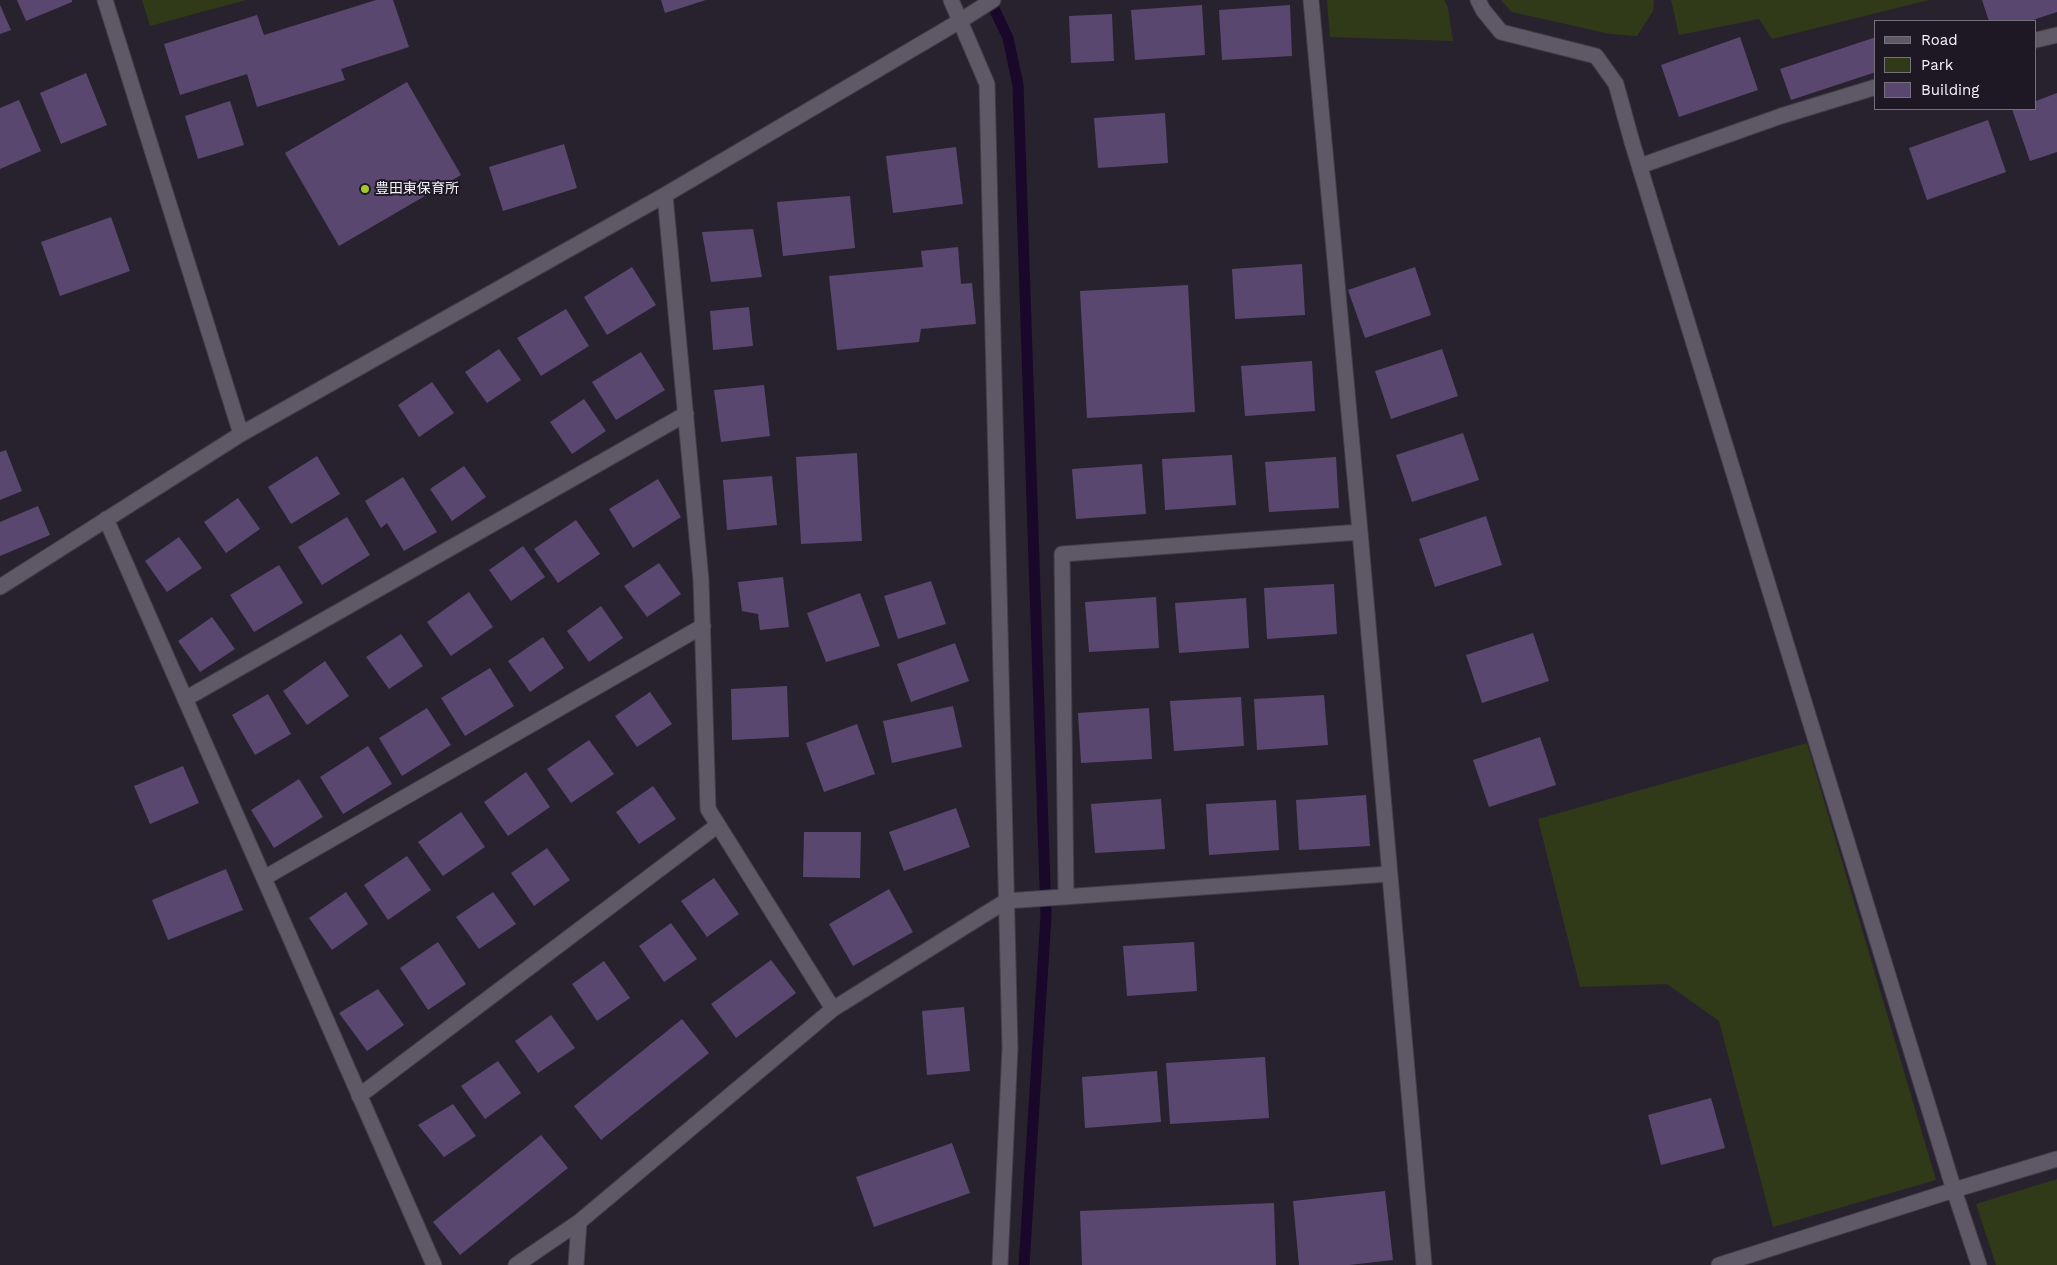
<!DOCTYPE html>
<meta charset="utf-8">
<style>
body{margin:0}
#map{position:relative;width:2057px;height:1265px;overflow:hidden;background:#28222f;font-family:"Work Sans",sans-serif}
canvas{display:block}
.legend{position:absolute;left:1874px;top:20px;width:162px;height:90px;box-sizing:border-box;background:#1e1825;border:1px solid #75707b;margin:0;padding:6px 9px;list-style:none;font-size:15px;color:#f7f3fc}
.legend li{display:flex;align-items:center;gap:10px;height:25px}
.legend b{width:25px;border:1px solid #75707b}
</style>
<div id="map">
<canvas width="2057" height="1265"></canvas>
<ul class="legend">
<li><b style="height:6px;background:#5f5867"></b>Road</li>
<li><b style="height:14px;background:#303a19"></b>Park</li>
<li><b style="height:14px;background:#5a476f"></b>Building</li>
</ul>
</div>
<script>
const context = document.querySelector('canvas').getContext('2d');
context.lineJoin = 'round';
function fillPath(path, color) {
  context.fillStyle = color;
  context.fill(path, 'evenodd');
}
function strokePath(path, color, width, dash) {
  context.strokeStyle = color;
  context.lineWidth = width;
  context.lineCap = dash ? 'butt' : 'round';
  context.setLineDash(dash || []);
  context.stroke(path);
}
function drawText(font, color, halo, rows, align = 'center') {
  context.font = font + ' "Work Sans","Noto Sans JP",sans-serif';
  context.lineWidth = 4;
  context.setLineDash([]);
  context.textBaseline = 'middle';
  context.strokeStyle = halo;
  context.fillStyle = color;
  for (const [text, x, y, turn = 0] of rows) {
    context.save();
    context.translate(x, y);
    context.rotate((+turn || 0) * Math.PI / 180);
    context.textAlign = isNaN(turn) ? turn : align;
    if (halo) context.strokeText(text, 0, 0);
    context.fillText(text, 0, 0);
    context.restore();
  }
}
const green = new Path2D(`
 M142,0H246L150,26Z
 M1327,0H1444L1448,8L1453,41L1330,37Z
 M1501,0H1654L1653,11L1637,36L1610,34L1512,12Z
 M1671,0H1929L1772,39L1759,19L1679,35Z
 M1807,743L1936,1180L1773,1227L1719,1021L1667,984L1580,987L1538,819Z
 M2057,1179V1265H1996L1976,1204Z`);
const stream = new Path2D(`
 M990,0L1008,38L1018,85L1046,916L1024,1265`);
const building = new Path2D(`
 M17,0H72V2L26,21Z
 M376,0H393L409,47L341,69L345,80L257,107L247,74L180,95L164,44L257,15L264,35Z
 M661,0H706L665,13Z
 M1982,0H2057V12L2030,21H1989Z
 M0,5L11,30L0,34Z
 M1202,5L1205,55L1135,60L1131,10Z
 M1290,5L1292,56L1222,60L1219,10Z
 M1112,14L1114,61L1071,63L1069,16Z
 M1740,37L1758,90L1679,117L1661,65Z
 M1876,37V72L1791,100L1780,69Z
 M86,73L107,125L61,144L40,93Z
 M407,82L461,175L339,246L285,153Z
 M2057,93V152L2030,161L2012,109H2036V101Z
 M19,100L41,151L0,169V108Z
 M230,101L244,145L198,159L185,116Z
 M1165,113L1168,163L1098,168L1094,118Z
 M1988,120L2006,172L1927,200L1909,148Z
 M564,144L577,188L503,211L489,167Z
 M956,147L963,204L893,213L886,156Z
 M850,196L855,248L783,256L777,202Z
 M111,217L130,271L60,296L41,242Z
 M753,229L762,277L711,282L702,232Z
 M958,247L961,284L972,283L976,324L921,329L919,342L837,350L829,276L923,267L921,251Z
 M1302,264L1305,315L1235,319L1232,269Z
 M632,267L656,305L607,335L584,297Z
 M1415,267L1431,315L1365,338L1348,290Z
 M1188,285L1195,412L1087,418L1080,291Z
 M749,307L753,346L713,350L710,311Z
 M566,309L589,346L541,376L517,338Z
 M499,349L521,380L487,403L465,372Z
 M1442,349L1458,396L1391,419L1375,371Z
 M641,352L665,390L616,420L592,382Z
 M1312,361L1315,411L1245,416L1241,366Z
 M432,382L454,413L419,437L398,405Z
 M764,385L770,436L721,442L714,390Z
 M584,399L606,431L572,454L550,422Z
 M1463,433L1479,480L1412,502L1396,455Z
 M6,450L22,491L0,500V452Z
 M857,453L862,541L801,544L796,457Z
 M1232,455L1236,505L1165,510L1162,459Z
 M317,456L340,494L291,524L268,487Z
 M1336,457L1339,508L1269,512L1265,462Z
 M1142,464L1146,514L1076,519L1072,469Z
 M464,466L486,497L452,521L430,489Z
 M772,476L777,525L727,530L723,480Z
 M403,477L437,532L404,551L387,523L381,528L365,501Z
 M658,479L681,517L633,548L609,509Z
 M238,498L260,529L226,553L204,522Z
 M38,506L50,535L0,556V522Z
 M1486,516L1502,565L1435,587L1419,539Z
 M347,517L370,555L322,585L298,547Z
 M576,520L600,554L558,583L534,549Z
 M179,537L202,568L167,592L145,561Z
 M523,546L545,577L511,601L489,570Z
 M659,563L681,594L647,617L624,586Z
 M279,565L303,603L254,632L230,595Z
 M783,577L789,627L760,630L758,614L742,611L738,582Z
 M931,581L946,624L898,639L884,596Z
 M1334,584L1337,634L1267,639L1264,588Z
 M469,592L493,627L451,656L427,622Z
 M860,593L880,646L826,662L807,613Z
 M1156,597L1159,648L1089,652L1085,602Z
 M1246,598L1249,648L1179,653L1175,603Z
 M601,606L623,638L589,662L567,631Z
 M212,617L235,649L200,672L178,641Z
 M1533,633L1549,681L1482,703L1466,655Z
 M401,634L423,666L389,689L366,657Z
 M543,637L564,668L530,692L508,661Z
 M955,643L969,681L911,702L897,664Z
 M325,661L349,696L307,725L283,691Z
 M490,668L514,706L465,736L441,698Z
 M787,686L789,737L732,740L731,689Z
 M650,692L672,724L637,747L615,716Z
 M268,694L291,734L255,755L232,715Z
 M1324,695L1328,745L1257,750L1254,699Z
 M1241,697L1244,746L1174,751L1170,701Z
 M953,706L962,747L892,763L883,721Z
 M427,708L451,745L402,776L379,738Z
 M1149,708L1152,759L1081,763L1078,713Z
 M857,724L875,774L824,792L806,743Z
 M1540,737L1556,785L1489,807L1473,760Z
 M589,740L614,774L571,803L547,769Z
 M368,746L392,784L343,814L320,777Z
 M183,766L199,803L150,824L134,786Z
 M526,772L550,807L508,836L484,802Z
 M299,779L323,817L274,848L251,810Z
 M653,786L676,819L639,844L616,812Z
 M1366,795L1370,846L1299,850L1296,800Z
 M1161,799L1165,849L1095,853L1091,804Z
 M1276,800L1279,850L1209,855L1206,804Z
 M956,808L970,847L904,871L889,832Z
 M461,812L485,847L443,876L418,842Z
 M804,832H861L860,878L803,877Z
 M547,848L570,880L534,906L511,873Z
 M407,856L431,890L388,920L364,885Z
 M226,869L243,910L168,940L152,900Z
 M714,878L739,914L707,937L681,901Z
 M889,889L913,932L853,966L829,924Z
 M346,892L368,924L332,950L309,918Z
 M493,892L516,924L479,949L456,917Z
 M671,923L697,959L664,982L639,946Z
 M438,942L466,984L428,1010L400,968Z
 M1194,942L1197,991L1127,996L1123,946Z
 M771,960L796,993L736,1038L711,1004Z
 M604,961L630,998L597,1021L572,984Z
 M378,989L404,1025L367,1051L339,1013Z
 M964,1007L970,1071L927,1075L922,1011Z
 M551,1015L575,1048L538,1073L515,1041Z
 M682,1019L709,1053L601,1140L574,1106Z
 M1265,1057L1269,1118L1170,1124L1166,1063Z
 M498,1061L521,1093L485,1119L461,1086Z
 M1157,1071L1161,1122L1085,1128L1082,1077Z
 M1711,1098L1725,1148L1661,1165L1648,1115Z
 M453,1104L476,1136L444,1157L418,1125Z
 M541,1135L568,1168L460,1255L433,1222Z
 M952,1143L970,1193L874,1227L856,1177Z
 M1385,1191L1393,1260L1349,1265H1299L1293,1201Z
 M1274,1203L1276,1265H1082L1080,1211Z`);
const minor = new Path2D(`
 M105,0L241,434
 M951,0L987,84L1010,1048L1000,1265
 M1311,0L1360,532L1424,1265
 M1478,0L1483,10L1501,32L1596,56L1616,84L1632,142L1954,1190L1979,1265
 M2036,40L2057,35
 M1640,166L1781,116L1876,87
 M665,195L701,580L708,809L833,1009
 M106,519L434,1265
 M0,587L241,434L665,195L960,21L993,0
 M185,699L686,414
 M264,878L703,626
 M1066,897L1062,554L1360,532
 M359,1096L718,825
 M516,1265L579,1222L833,1009L1006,901L1389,874
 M576,1265L579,1222
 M1719,1265L1954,1190L2057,1159`);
const markers = [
 [365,189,5,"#a2c929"]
];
const poiNames = [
 ["豊田東保育所",375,189]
];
fillPath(green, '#303a19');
strokePath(stream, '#1a082a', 11);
fillPath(building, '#5a476f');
strokePath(minor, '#443e49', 17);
strokePath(minor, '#5f5867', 15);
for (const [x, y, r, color] of markers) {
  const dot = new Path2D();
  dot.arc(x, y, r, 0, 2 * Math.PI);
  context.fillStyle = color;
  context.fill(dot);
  strokePath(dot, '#1e1825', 2);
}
drawText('14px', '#f7f3fc', '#1e1825', poiNames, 'left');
</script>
